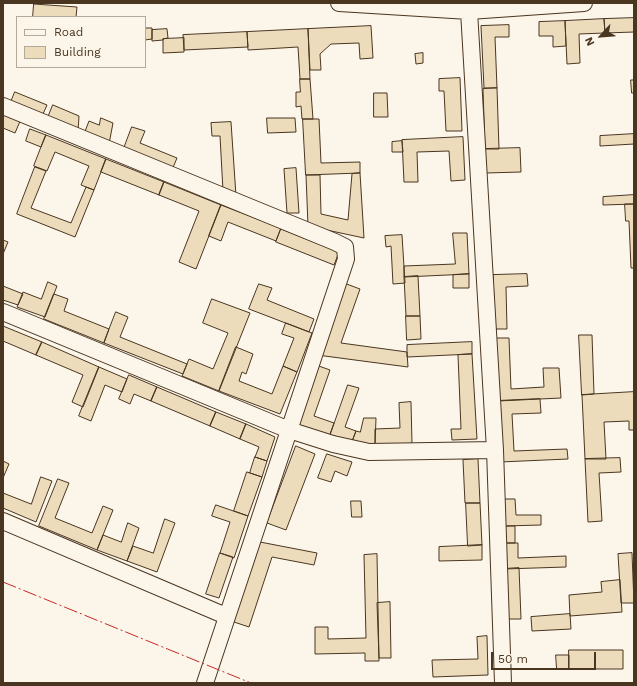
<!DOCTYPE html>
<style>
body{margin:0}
#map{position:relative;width:637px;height:686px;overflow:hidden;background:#fbf6e9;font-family:"Work Sans",sans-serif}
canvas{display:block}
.frame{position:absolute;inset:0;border:4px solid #4a3520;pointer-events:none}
.legend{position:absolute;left:16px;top:16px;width:130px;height:52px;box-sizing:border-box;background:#fbf6e9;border:1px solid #b4a999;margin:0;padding:5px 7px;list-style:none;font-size:12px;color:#4a3520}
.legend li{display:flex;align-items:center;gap:8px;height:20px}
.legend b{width:20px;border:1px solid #b4a999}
.north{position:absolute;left:581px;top:16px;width:40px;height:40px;-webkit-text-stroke:3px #fbf6e9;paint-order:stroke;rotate:244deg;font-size:11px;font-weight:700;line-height:16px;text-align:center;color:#4a3520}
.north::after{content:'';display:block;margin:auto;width:14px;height:18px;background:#4a3520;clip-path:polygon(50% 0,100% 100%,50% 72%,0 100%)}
.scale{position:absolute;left:491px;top:652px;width:105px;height:18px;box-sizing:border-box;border:2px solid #4a3520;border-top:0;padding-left:5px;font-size:12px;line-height:14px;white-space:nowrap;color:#4a3520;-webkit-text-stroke:3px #fbf6e9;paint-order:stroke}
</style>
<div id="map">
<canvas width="637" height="686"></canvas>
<div class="frame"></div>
<ul class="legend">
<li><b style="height:5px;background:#fbf6e9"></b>Road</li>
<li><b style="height:11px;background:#ecdcbc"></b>Building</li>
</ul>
<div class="north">N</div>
<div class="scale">50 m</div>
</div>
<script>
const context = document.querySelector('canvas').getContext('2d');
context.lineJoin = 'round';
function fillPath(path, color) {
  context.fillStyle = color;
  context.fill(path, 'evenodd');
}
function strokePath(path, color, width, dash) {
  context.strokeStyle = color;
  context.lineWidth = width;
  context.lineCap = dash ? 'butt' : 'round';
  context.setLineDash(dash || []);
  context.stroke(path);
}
const building = new Path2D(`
 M34,4L77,7L76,17H33Z
 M634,18V32L605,33L604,19Z
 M604,19L605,33L579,34L580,63L567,64L565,21Z
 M565,21L566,46L553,47V36H539V22Z
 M509,25V37H495L497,88H484L481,26Z
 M371,26L373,58L360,59L359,43L331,44L320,54L321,70H310L308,29Z
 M145,28H152V39L145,40Z
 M167,29L168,38L163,39V40L152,41V30Z
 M308,29L310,79H300L298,47L248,50L247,32Z
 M247,32L248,47L184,50L183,35Z
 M184,38V52L163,53V39Z
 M423,53V63L416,64L415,54Z
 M460,78L462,131H446L444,91H439V79Z
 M300,79H310L313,119H302L301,106L296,107V92H300Z
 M631,80H634V93H632Z
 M497,88L499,149H485L483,89Z
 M15,92L47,105L43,114L11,102Z
 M374,93H387L388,117H374Z
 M53,105L79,116L78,132L47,120Z
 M3,112L21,119L15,133L3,128Z
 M101,118L113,123L109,144L84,134L89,121L99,125Z
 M267,118H295L296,132L268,133Z
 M303,119H319L321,163L360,162V173L306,175Z
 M231,122L236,196L223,191L220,136H212L211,123Z
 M132,127L145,131L140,143L177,158L172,170L123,151Z
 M30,129L46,135L41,147L26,141Z
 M634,134V144L600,146V136Z
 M46,135L106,159L94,190L81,185L89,166L55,152L47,171L34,166Z
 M463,137L465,180L451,181L449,151L417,152L418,182H404L402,140Z
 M402,141L403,152H392V142Z
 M520,148L521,172L486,173L485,149Z
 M106,159L164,182L159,195L101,172Z
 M35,167L46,171L31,208L71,223L86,187L94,190L75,237L17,214Z
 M296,168L299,213H287L284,169Z
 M360,173L364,238L308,226L306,175H320L321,214L348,220L352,174Z
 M164,182L221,205L196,269L179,262L199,211L159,195Z
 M634,195V204L603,205V197Z
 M625,204H634V268H631L629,221H626Z
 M221,205L281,228L276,241L228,222L221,241L209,236Z
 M281,229L339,252L334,265L276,242Z
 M453,233H467L469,274L404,277V266L455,264Z
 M402,235L405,283L393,284L391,246L386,247L385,236Z
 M3,240L8,242L3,254Z
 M469,274V288H453V275Z
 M527,274L528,286L506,287L507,329H495L493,275Z
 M418,276L420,316H406L404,277Z
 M48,282L57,286L45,317L17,307L23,292L41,299Z
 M344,283L360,289L341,343L407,352L408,367L317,355Z
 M259,284L272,288L267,300L314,319L309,332L249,309Z
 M3,286L23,294L18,305L3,300Z
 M54,294L68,299L64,311L109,329L104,343L44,319Z
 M212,299L250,313L219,391L182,376L189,359L213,369L228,333L203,323Z
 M116,312L128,317L120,337L187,364L183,374L104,343Z
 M406,316H420L421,339L407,340Z
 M286,323L312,333L297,372L283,366L294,338L282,334Z
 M3,326L42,342L36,355L3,341Z
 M579,335H592L594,394L582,395Z
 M495,338H509L511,389L544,387L543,368H559L561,398L498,401Z
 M42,342L99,367L83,407L72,402L83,375L36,355Z
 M472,342V354L407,357V345Z
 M236,347L253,354L246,374L242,372L239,381L272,394L283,366L297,372L280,414L219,391Z
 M472,354L477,439L452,440L451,429H461L458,355Z
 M316,365L330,370L314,416L334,423L329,437L295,425Z
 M99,367L127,379L122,392L105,385L91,421L79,416Z
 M129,375L157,387L151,401L134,394L130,404L119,399Z
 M348,385L359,388L345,427L356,431L351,444L330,436Z
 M157,387L216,412L210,426L151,401Z
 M634,392V430H629V421L604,422L606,459H585L582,395Z
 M540,399L541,413L512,414L514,451L567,449L568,459L500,462L497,401Z
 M411,402L412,444L375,446V429L400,428L399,403Z
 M216,412L246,424L240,439L210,426Z
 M364,418H376L375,446L351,444L356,431L360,432Z
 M246,424L275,437L267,461L255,457L259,447L240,439Z
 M296,446L315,454L286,530L267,523Z
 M327,454L352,462L347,476L335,471L331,482L318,478Z
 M255,457L267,461L262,477L250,473Z
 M620,458L621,472L599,473L602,521L588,522L585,459Z
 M478,459L480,503H465L463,460Z
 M3,461L9,464L3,478Z
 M247,472L262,477L248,516L234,511Z
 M41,477L52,481L36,522L3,508V493L31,504Z
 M58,479L69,483L55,518L92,533L103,506L113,510L97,550L39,526Z
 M503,499H515L516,515H541V525L504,526Z
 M351,501H361L362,517H352Z
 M466,503H480L482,545L468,546Z
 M216,505L248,516L234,558L220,553L230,522L212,516Z
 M165,519L175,523L157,572L127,561L133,546L153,553Z
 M128,523L139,528L127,561L97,550L103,535L121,542Z
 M504,526H515V543H505Z
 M260,542L317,553L314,565L272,557L249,627L234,622Z
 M503,543H518V558L566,556V567L504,569Z
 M482,545V560L439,561V547Z
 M220,553L233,557L219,598L206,594Z
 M632,553L634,603H621L618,554Z
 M377,554L379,661H365V653L315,654V627H328V639L366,638L364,555Z
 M519,568L521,619H507L504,569Z
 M620,580L622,612L570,616L569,595L602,592L601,582Z
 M390,602L391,658H379L377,603Z
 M570,614L571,629L532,631L531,617Z
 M487,636L488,675L433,677L432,660L478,659L477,637Z
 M569,650H623V669H569Z
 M556,655H569V669H557Z`);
const minor = new Path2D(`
 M339,3L469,11L584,3
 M469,11L495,450L503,683
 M3,106L335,242L345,247L346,259L205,683
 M3,312L289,430L333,444L369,452L495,450
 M3,521L226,616`);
const power = new Path2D(`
 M3,582L251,683`);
fillPath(building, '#ecdcbc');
strokePath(building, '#4a3520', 1);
strokePath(minor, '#4a3520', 18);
strokePath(minor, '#fbf6e9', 16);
strokePath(power, '#c62828', 1, [14, 3, 2, 3]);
</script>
